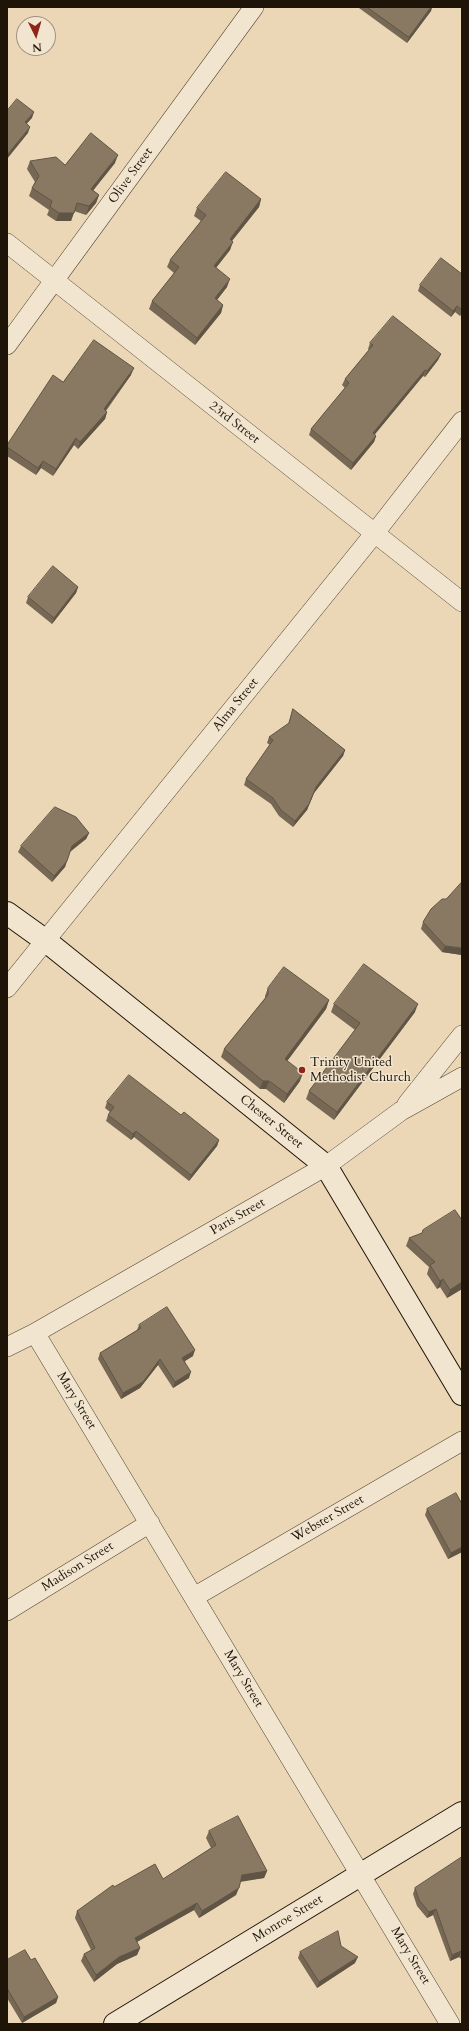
<!DOCTYPE html>
<style>
body{margin:0}
#map{position:relative;width:469px;height:2031px;overflow:hidden;background:#ebd7b6;font-family:Cardo,serif}
canvas{display:block}
.frame{position:absolute;inset:0;border:8px solid #1f1408;pointer-events:none}
.north{position:absolute;left:16px;top:16px;width:40px;height:40px;box-sizing:border-box;background:#f2e5d0;border:1px solid #9e9180;border-radius:50%;rotate:175deg;font-size:11px;font-weight:700;line-height:16px;text-align:center;color:#1f1408}
.north::after{content:'';display:block;margin:auto;width:14px;height:18px;background:#8f2418;clip-path:polygon(50% 0,100% 100%,50% 72%,0 100%)}
</style>
<div id="map">
<canvas width="469" height="2031"></canvas>
<div class="frame"></div>
<div class="north">N</div>
</div>
<script>
const context = document.querySelector('canvas').getContext('2d');
context.lineJoin = 'round';
function strokePath(path, color, width, dash) {
  context.strokeStyle = color;
  context.lineWidth = width;
  context.lineCap = dash ? 'butt' : 'round';
  context.setLineDash(dash || []);
  context.stroke(path);
}
function fillPath(path, color) {
  context.fillStyle = color;
  context.fill(path, 'evenodd');
}
function drawText(font, color, halo, rows, align = 'center') {
  context.font = font + ' Cardo,serif';
  context.lineWidth = 3;
  context.setLineDash([]);
  context.textBaseline = 'middle';
  context.strokeStyle = halo;
  context.fillStyle = color;
  for (const [text, x, y, turn = 0] of rows) {
    context.save();
    context.translate(x, y);
    context.rotate((+turn || 0) * Math.PI / 180);
    context.textAlign = isNaN(turn) ? turn : align;
    if (halo) context.strokeText(text, 0, 0);
    context.fillText(text, 0, 0);
    context.restore();
  }
}
const street = new Path2D(`
 M7,243L462,602
 M7,345L254,7
 M7,988L374,534L462,421
 M407,1104L462,1035
 M35,1333L450,2024
 M7,1347L35,1333L326,1166L401,1111L462,1077
 M194,1597L462,1441
 M7,1611L150,1523`);
const secondary = new Path2D(`
 M7,913L46,941L326,1166L462,1394
 M115,2024L462,1813`);
const wall = new Path2D(`
 M359,7H432L431,11L407,43L359,8Z
 M30,161L65,165L115,163L93,190L99,195L96,203L86,215L74,211L71,221H56L47,215L49,210L29,196L32,188L35,182L27,169Z
 M261,199L259,207L232,241L230,250L216,268L227,287L217,300L223,305L221,313L195,345L149,309L152,301L174,273L167,267L170,260L201,221L194,216L197,208Z
 M462,274V314L460,316L455,312L451,317L418,291L420,285Z
 M370,343L441,354L438,360L425,377L423,376L375,434L376,436L374,442L351,470L309,435L311,429L345,388L342,385L345,379L369,350L368,349Z
 M131,375L106,411L107,412L105,419L78,449L74,445L53,476L41,468L36,475L7,456V445L63,382Z
 M78,587L76,593L52,624L26,603L28,597Z
 M293,709L345,750L343,756L314,793L307,810L293,827L279,816L271,804L244,785L246,779L270,745L267,743L269,737L288,724Z
 M89,833L86,839L70,851L65,867L52,882L18,852L21,846Z
 M423,922L462,955L442,952L421,929Z
 M268,988L329,1000L326,1009L287,1061L300,1081L284,1103L266,1089H260L221,1057L224,1049L265,998V996Z
 M334,1004L415,1012L334,1120L306,1099L309,1091L355,1030L331,1012Z
 M107,1102L181,1115L219,1140L217,1146L189,1181L134,1137L131,1140L106,1121L108,1115L110,1112L105,1108Z
 M462,1220V1289L447,1298L440,1287L437,1289L427,1274L429,1267L406,1246L409,1238L422,1233L423,1230Z
 M139,1325L193,1356L185,1361L189,1378L173,1388L158,1365L140,1388L121,1399L98,1359L100,1353L137,1330Z
 M462,1504V1552L448,1559L425,1515L427,1509Z
 M209,1831L267,1871L264,1878L240,1881L236,1895L199,1918L194,1910L137,1942L140,1948L137,1955L117,1964L94,1982L81,1961L84,1954L91,1950L75,1918L77,1911L114,1887L163,1879L211,1848L206,1838Z
 M462,1857V1960L459,1957L450,1961L433,1915L427,1918L417,1906L413,1894L415,1888Z
 M341,1946L355,1963L317,1988L298,1958L300,1952Z
 M7,1960H31L58,1997L56,2003L22,2023L7,1998Z`);
const shadedWall = new Path2D(`
 M431,7H432L431,11L407,43L409,37Z
 M34,112L32,118L23,128L25,122Z
 M30,127L28,133L7,159V155Z
 M118,155L115,163L88,197L91,189Z
 M99,195L96,203L86,215L89,206Z
 M261,199L259,207L227,247L230,239Z
 M59,213H74L71,221H56Z
 M233,242L230,250L211,274L214,266Z
 M230,279L227,287L212,306L215,298Z
 M223,305L221,313L195,345L197,338Z
 M457,306L455,312L451,317L453,311Z
 M441,354L438,360L425,377L427,371Z
 M134,368L131,375L101,416L104,409Z
 M425,370L423,376L371,439L373,433Z
 M107,412L105,419L78,449L80,442Z
 M376,436L374,442L351,470L353,463Z
 M76,438L74,445L53,476L56,469Z
 M43,461L41,468L36,475L38,468Z
 M78,587L76,593L52,624L54,618Z
 M345,750L343,756L314,793L307,810L293,827L295,821L316,787Z
 M89,833L86,839L70,852L72,846Z
 M67,861L65,867L52,882L54,876Z
 M445,946L462,948V955L442,952Z
 M329,1000L326,1009L282,1068L285,1059Z
 M418,1004L415,1012L334,1120L337,1112Z
 M303,1073L300,1081L284,1103L287,1094Z
 M263,1081H269L266,1089H260Z
 M136,1131L134,1137L131,1140L133,1134Z
 M219,1140L217,1146L189,1181L191,1175Z
 M443,1279L440,1287L437,1289L440,1281Z
 M462,1282V1289L447,1298L450,1290Z
 M195,1350L193,1356L180,1364L182,1358Z
 M160,1359L158,1365L140,1388L121,1399L123,1393Z
 M191,1372L189,1378L173,1388L175,1382Z
 M462,1547V1552L448,1559L451,1553Z
 M267,1871L264,1878L240,1882L242,1875Z
 M239,1888L236,1895L199,1918L202,1911Z
 M197,1903L194,1910L133,1944L135,1938Z
 M436,1909L433,1915L427,1918L429,1912Z
 M140,1948L137,1955L117,1964L94,1982L96,1975L119,1957Z
 M461,1951L459,1957L450,1961L452,1955Z
 M358,1957L355,1963L317,1988L319,1982Z
 M58,1997L56,2003L22,2023L24,2017Z`);
const building = new Path2D(`
 M367,7H431L409,37Z
 M17,99L34,112L25,122L30,127L7,155V111Z
 M91,133L118,155L91,189L99,195L89,206L77,203L74,213H59L50,207L52,201L32,188L39,176L30,161L56,157L65,165Z
 M226,172L261,199L230,239L233,242L214,266L230,279L215,298L223,305L197,338L152,301L179,267L170,260L206,215L197,208Z
 M441,258L462,274V310L457,306L453,311L420,285Z
 M393,316L441,354L427,371L425,370L373,433L376,436L353,463L311,429L349,383L345,379L373,345L370,343Z
 M94,340L134,368L104,409L107,412L80,442L76,438L56,469L43,461L38,468L7,447V445L53,375L63,382Z
 M53,566L78,587L54,618L28,597Z
 M293,709L345,750L316,787L309,804L295,821L281,810L273,798L246,779L273,740L269,737L289,723Z
 M55,807L76,817L89,833L72,846L67,861L54,876L21,846Z
 M462,882V948L445,946L423,922L431,909L442,899H446Z
 M364,964L418,1004L337,1112L309,1091L360,1023L334,1004Z
 M284,967L329,1000L285,1059L303,1073L287,1094L269,1081H263L224,1049L268,995V988Z
 M129,1075L181,1115L184,1112L219,1140L191,1175L136,1131L133,1134L108,1115L114,1107L107,1102Z
 M455,1210L462,1220V1282L450,1290L443,1279L440,1281L430,1265L435,1262L409,1238L422,1233L423,1230Z
 M167,1307L195,1350L182,1358L191,1372L175,1382L160,1359L143,1382L123,1393L100,1353L141,1328L139,1325Z
 M456,1493L462,1504V1547L451,1553L427,1509Z
 M238,1816L267,1871L242,1875L239,1888L202,1911L197,1903L135,1938L140,1948L119,1957L96,1975L84,1954L95,1948L77,1911L113,1885L114,1887L155,1864L163,1879L216,1845L209,1831Z
 M462,1857V1952L461,1951L452,1955L436,1909L429,1912L419,1900L415,1888Z
 M338,1931L341,1946L358,1957L319,1982L300,1952Z
 M25,1950L31,1960L35,1958L58,1997L24,2017L7,1988V1960Z`);
const markers = [
 [302,1070,4,"#8f2418"]
];
const streetNames = [
 ["Olive Street",131,176,-54],
 ["23rd Street",234,423,38],
 ["Alma Street",236,705,-51],
 ["Chester Street",271,1122,39],
 ["Paris Street",238,1217,-30],
 ["Mary Street",76,1401,59],
 ["Webster Street",328,1519,-30],
 ["Madison Street",78,1567,-32],
 ["Mary Street",243,1679,59],
 ["Monroe Street",288,1919,-31],
 ["Mary Street",410,1956,59]
];
const poiNames = [
 ["Trinity United",310,1063],
 ["Methodist Church",310,1078]
];
strokePath(street, '#524534', 20);
strokePath(secondary, '#1f1408', 24);
strokePath(street, '#f2e5d0', 19);
strokePath(secondary, '#f2e5d0', 22);
fillPath(wall, '#766854');
fillPath(shadedWall, '#605545');
fillPath(building, '#897962');
strokePath(building, '#605545', 1);
for (const [x, y, r, color] of markers) {
  const dot = new Path2D();
  dot.arc(x, y, r, 0, 2 * Math.PI);
  context.fillStyle = color;
  context.fill(dot);
  strokePath(dot, '#f2e5d0', 1.5);
}
drawText('13px', '#1f1408', '#f2e5d0', streetNames);
drawText('13px', '#1f1408', '#f2e5d0', poiNames, 'left');
</script>
